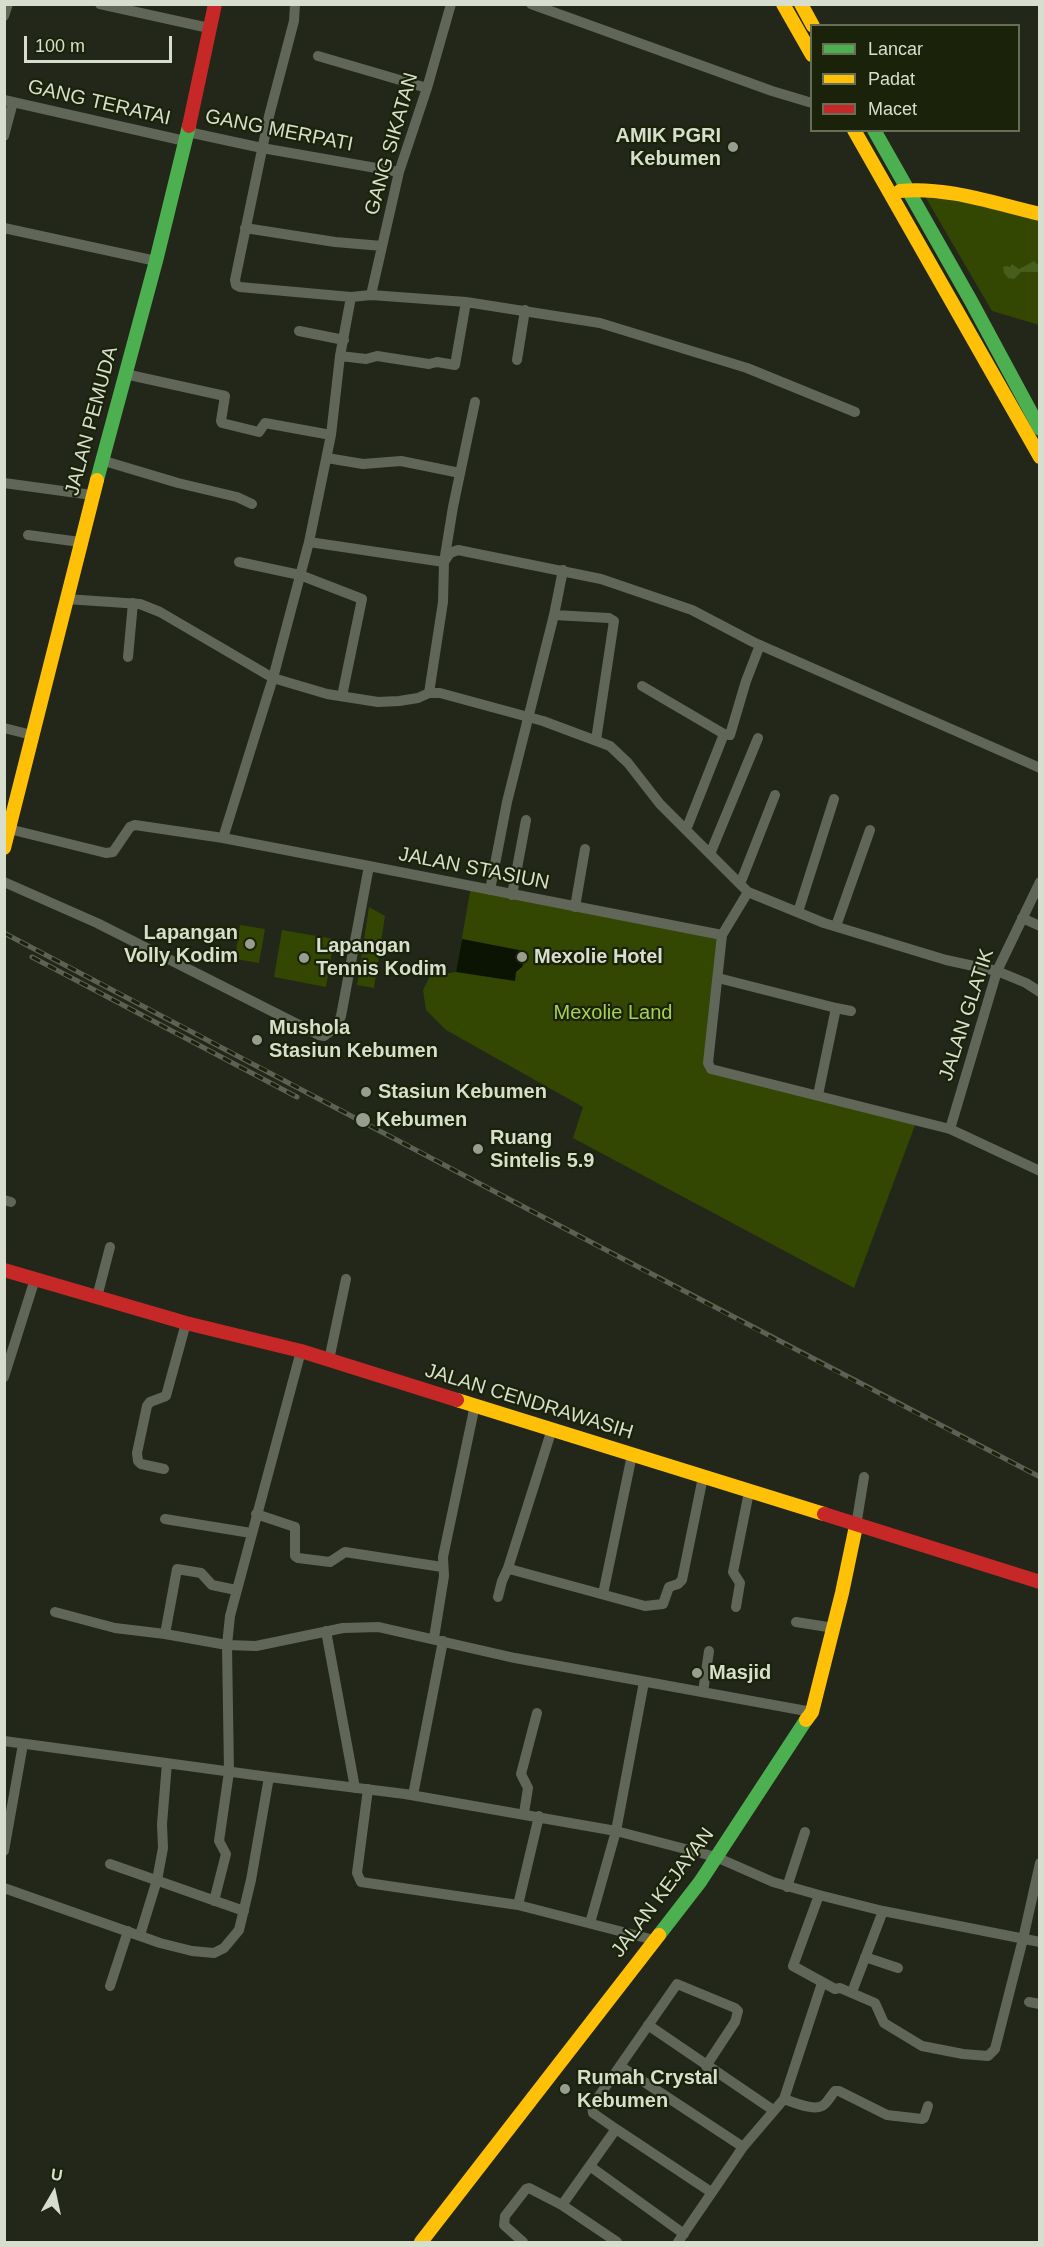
<!DOCTYPE html>
<style>
body{margin:0}
#map{position:relative;width:1044px;height:2247px;overflow:hidden;background:#222719;font-family:Helvetica,sans-serif}
canvas{display:block}
.frame{position:absolute;inset:0;border:6px solid #d7dece;pointer-events:none}
.legend{position:absolute;left:810px;top:24px;width:210px;height:108px;box-sizing:border-box;background:#1a2309;border:2px solid #666e58;margin:0;padding:8px 10px;list-style:none;font-size:18px;color:#d7dece}
.legend li{display:flex;align-items:center;gap:12px;height:30px}
.legend b{width:30px;border:2px solid #666e58}
.north{position:absolute;left:24px;top:2163px;width:60px;height:60px;-webkit-text-stroke:4px #1a2309;paint-order:stroke;rotate:9deg;font-size:16px;font-weight:700;line-height:24px;text-align:center;color:#d7dece}
.north::after{content:'';display:block;margin:auto;width:21px;height:27px;background:#d7dece;clip-path:polygon(50% 0,100% 100%,50% 72%,0 100%)}
.scale{position:absolute;left:24px;top:36px;width:148px;height:27px;box-sizing:border-box;border:3px solid #d7dece;border-top:0;padding-left:8px;font-size:18px;line-height:21px;white-space:nowrap;color:#d7dece;-webkit-text-stroke:4px #1a2309;paint-order:stroke}
</style>
<div id="map">
<canvas width="1044" height="2247"></canvas>
<div class="frame"></div>
<ul class="legend">
<li><b style="height:8px;background:#4caf50"></b>Lancar</li>
<li><b style="height:8px;background:#ffc107"></b>Padat</li>
<li><b style="height:8px;background:#c62828"></b>Macet</li>
</ul>
<div class="north">U</div>
<div class="scale">100 m</div>
</div>
<script>
const context = document.querySelector('canvas').getContext('2d');
context.lineJoin = 'round';
function fillPath(path, color) {
  context.fillStyle = color;
  context.fill(path, 'evenodd');
}
function strokePath(path, color, width, dash) {
  context.strokeStyle = color;
  context.lineWidth = width;
  context.lineCap = dash ? 'butt' : 'round';
  context.setLineDash(dash || []);
  context.stroke(path);
}
function drawText(font, color, halo, rows, align = 'center') {
  context.font = font + ' Helvetica,sans-serif';
  context.lineWidth = 4.5;
  context.setLineDash([]);
  context.textBaseline = 'middle';
  context.strokeStyle = halo;
  context.fillStyle = color;
  for (const [text, x, y, turn = 0] of rows) {
    context.save();
    context.translate(x, y);
    context.rotate((+turn || 0) * Math.PI / 180);
    context.textAlign = isNaN(turn) ? turn : align;
    if (halo) context.strokeText(text, 0, 0);
    context.fillText(text, 0, 0);
    context.restore();
  }
}
const green = new Path2D(`
 M923,193L1039,219V325L992,311Z
 M471,886L722,935L705,1070L917,1120L854,1288L573,1138L583,1107L446,1030L426,1010L423,990L430,976L456,972Z
 M369,907L385,916L374,988L357,985Z
 M240,925L265,929L259,963L235,959Z
 M282,930L334,939L326,987L274,977Z`);
const forest = new Path2D(`
 M1034,261L1038,265V272H1021L1014,279L1008,278L1004,273L1003,267L1006,266L1010,267L1012,264L1019,269Z`);
const water = new Path2D(`
 M462,939L519,950L525,960L522,967L516,972L515,981L456,972Z`);
const street = new Path2D(`
 M100,4L209,28
 M295,4L294,21L269,116L235,280L236,285L240,287L351,297
 M531,4L772,91L812,103
 M4,16L8,4
 M318,56L427,88
 M4,100L185,141
 M188,132L262,148L399,172
 M4,136L13,102
 M4,228L156,261
 M245,228L335,242L382,246
 M371,295L399,172L427,88L451,4
 M299,331L344,340
 M340,356L366,359L377,356L429,364L437,362L455,365L466,302
 M517,360L525,310
 M125,374L225,396L221,421L222,423L259,432L265,423L331,435
 M327,458L363,464L401,461L460,473
 M101,460L178,483L237,497L252,504
 M4,483L92,495
 M28,535L80,542
 M309,542L444,562L453,507L475,402
 M239,562L300,575L362,599L342,696
 M66,599L140,604L160,612L273,678L327,694L378,702L399,701L418,698L429,693H440L543,721L610,746L628,763L660,804L748,892L824,923L946,960L997,971L1026,983L1040,992
 M554,615L609,618L614,621L596,740
 M128,657L133,603
 M642,686L724,734L730,735L746,681L760,645
 M429,693L443,602L444,562L450,553L458,550L601,579L692,610L753,642L1040,768
 M4,728L32,735
 M9,829L106,853L113,852L130,827L135,825L223,838L273,678L309,542L331,435L340,356L351,297L371,295L466,302L600,323L747,368L855,412
 M686,830L724,734
 M223,838L369,866
 M710,854L758,738
 M4,882L97,923L319,1035L324,1036L336,1027L341,1016L369,866L722,935L708,1063L711,1069L950,1129L1040,1171
 M740,884L775,795
 M490,890L507,802L554,615L563,570
 M512,895L526,820
 M575,907L585,849
 M798,912L834,799
 M1022,918L1040,926
 M836,926L870,830
 M722,935L748,892
 M718,978L836,1008L818,1095
 M836,1008L851,1011
 M950,1129L997,971L1040,882
 M4,1200L11,1202
 M97,1297L110,1247
 M329,1360L346,1279
 M4,1377L35,1279
 M552,1429L508,1568L513,1570L645,1606L663,1604L669,1587L678,1584L682,1580L703,1477
 M164,1469L141,1464L138,1461L137,1453L147,1406L150,1402L166,1396L186,1323
 M256,1514L295,1527V1556L298,1558L330,1562L345,1552L442,1567
 M165,1519L251,1533
 M856,1526L864,1477
 M603,1594L632,1455
 M498,1597L502,1581L508,1568
 M736,1607L740,1583L733,1572L749,1492
 M55,1612L115,1628L165,1634L227,1645L256,1646L343,1628L379,1627L515,1658L812,1712
 M796,1622L834,1628
 M326,1631L355,1788
 M165,1634L177,1569L201,1573L212,1585L236,1590
 M434,1638L444,1576L443,1557L475,1405
 M703,1692L709,1651
 M4,1741L269,1777L405,1794L616,1831L716,1857L773,1882L819,1895L883,1911L1040,1942
 M368,1789L357,1873L361,1882L518,1905L654,1940
 M413,1795L443,1641
 M524,1813L528,1788L521,1774L537,1713
 M4,1851L23,1744
 M110,1864L244,1911
 M787,1887L805,1832
 M4,1888L160,1943L192,1951L214,1953L224,1948L239,1930L251,1880L269,1777
 M819,1895L793,1966L835,1989L840,1988L875,2003L884,2023L922,2046L963,2054L988,2056L995,2049L1023,1939L1040,1863
 M214,1901L226,1854L219,1841L229,1772L227,1645L230,1616L301,1351
 M518,1905L539,1816
 M590,1923L616,1831L644,1682
 M140,1935L157,1880L163,1848L162,1824L167,1763
 M865,1957L898,1968
 M110,1986L128,1931
 M852,1992L883,1911
 M1029,2002L1040,2004
 M648,2025L773,2110
 M620,2066L743,2147
 M784,2099C793,2102 812,2111 822,2106C827,2104 831,2095 835,2091H839L887,2115L922,2119L924,2118L928,2106
 M616,2129L711,2192
 M591,2167L684,2234
 M562,2205L617,2242
 M523,2242L504,2225L505,2216L526,2189L529,2188L562,2205L616,2129L593,2113L592,2106L677,1984L735,2008L738,2011L735,2022L706,2066
 M678,2242L743,2147L784,2099L822,1983`);
const fast = new Path2D(`
 M874,130L971,301L1040,429
 M97,480L156,261L189,126
 M659,1935L700,1882L806,1720`);
const slow = new Path2D(`
 M783,4L812,55
 M801,4L813,26
 M854,130L1040,457
 M900,191C946,186 996,204 1040,214
 M4,848L97,480
 M457,1400L824,1514
 M806,1720L812,1712L842,1593L856,1526
 M421,2242L659,1935`);
const jam = new Path2D(`
 M189,126L215,4
 M4,1270L186,1323L301,1351L457,1400
 M824,1514L1040,1582`);
const rail = new Path2D(`
 M4,933C350,1114 693,1298 1040,1477
 M32,957L297,1097`);
const markers = [
 [733,147,6,"#989e8f"],
 [250,944,6,"#989e8f"],
 [522,957,6,"#989e8f"],
 [304,958,6,"#989e8f"],
 [257,1040,6,"#989e8f"],
 [366,1092,6,"#989e8f"],
 [363,1120,8,"#989e8f"],
 [478,1149,6,"#989e8f"],
 [697,1673,6,"#989e8f"],
 [565,2089,6,"#989e8f"]
];
const streetNames = [
 ["GANG TERATAI",99,103,13],
 ["GANG MERPATI",279,131,11],
 ["GANG SIKATAN",392,144,-74],
 ["JALAN PEMUDA",92,421,-75],
 ["JALAN STASIUN",474,869,11],
 ["JALAN GLATIK",967,1015,-72],
 ["JALAN CENDRAWASIH",529,1402,17],
 ["JALAN KEJAYAN",663,1893,-53]
];
const poiNames = [
 ["AMIK PGRI",721,136,"right"],
 ["Kebumen",721,159,"right"],
 ["Lapangan",238,933,"right"],
 ["Volly Kodim",238,956,"right"],
 ["Lapangan",316,946],
 ["Tennis Kodim",316,969],
 ["Mexolie Hotel",534,957],
 ["Mushola",269,1028],
 ["Stasiun Kebumen",269,1051],
 ["Stasiun Kebumen",378,1092],
 ["Kebumen",376,1120],
 ["Ruang",490,1138],
 ["Sintelis 5.9",490,1161],
 ["Masjid",709,1673],
 ["Rumah Crystal",577,2078],
 ["Kebumen",577,2101]
];
const parkNames = [
 ["Mexolie Land",613,1013]
];
fillPath(green, '#334703');
fillPath(forest, '#475d1b');
fillPath(water, '#0b1402');
strokePath(street, '#606658', 10);
strokePath(fast, '#4caf50', 14);
strokePath(slow, '#ffc107', 14);
strokePath(jam, '#c62828', 14);
strokePath(rail, '#5c6154', 5);
strokePath(rail, '#1a2309', 3, [9]);
for (const [x, y, r, color] of markers) {
  const dot = new Path2D();
  dot.arc(x, y, r, 0, 2 * Math.PI);
  context.fillStyle = color;
  context.fill(dot);
  strokePath(dot, '#1a2309', 2);
}
drawText('20px', '#d7dece', '#1a2309', streetNames);
drawText('bold 20px', '#d7dece', '#1a2309', poiNames, 'left');
drawText('20px', '#a5d053', '#1a2309', parkNames);
</script>
